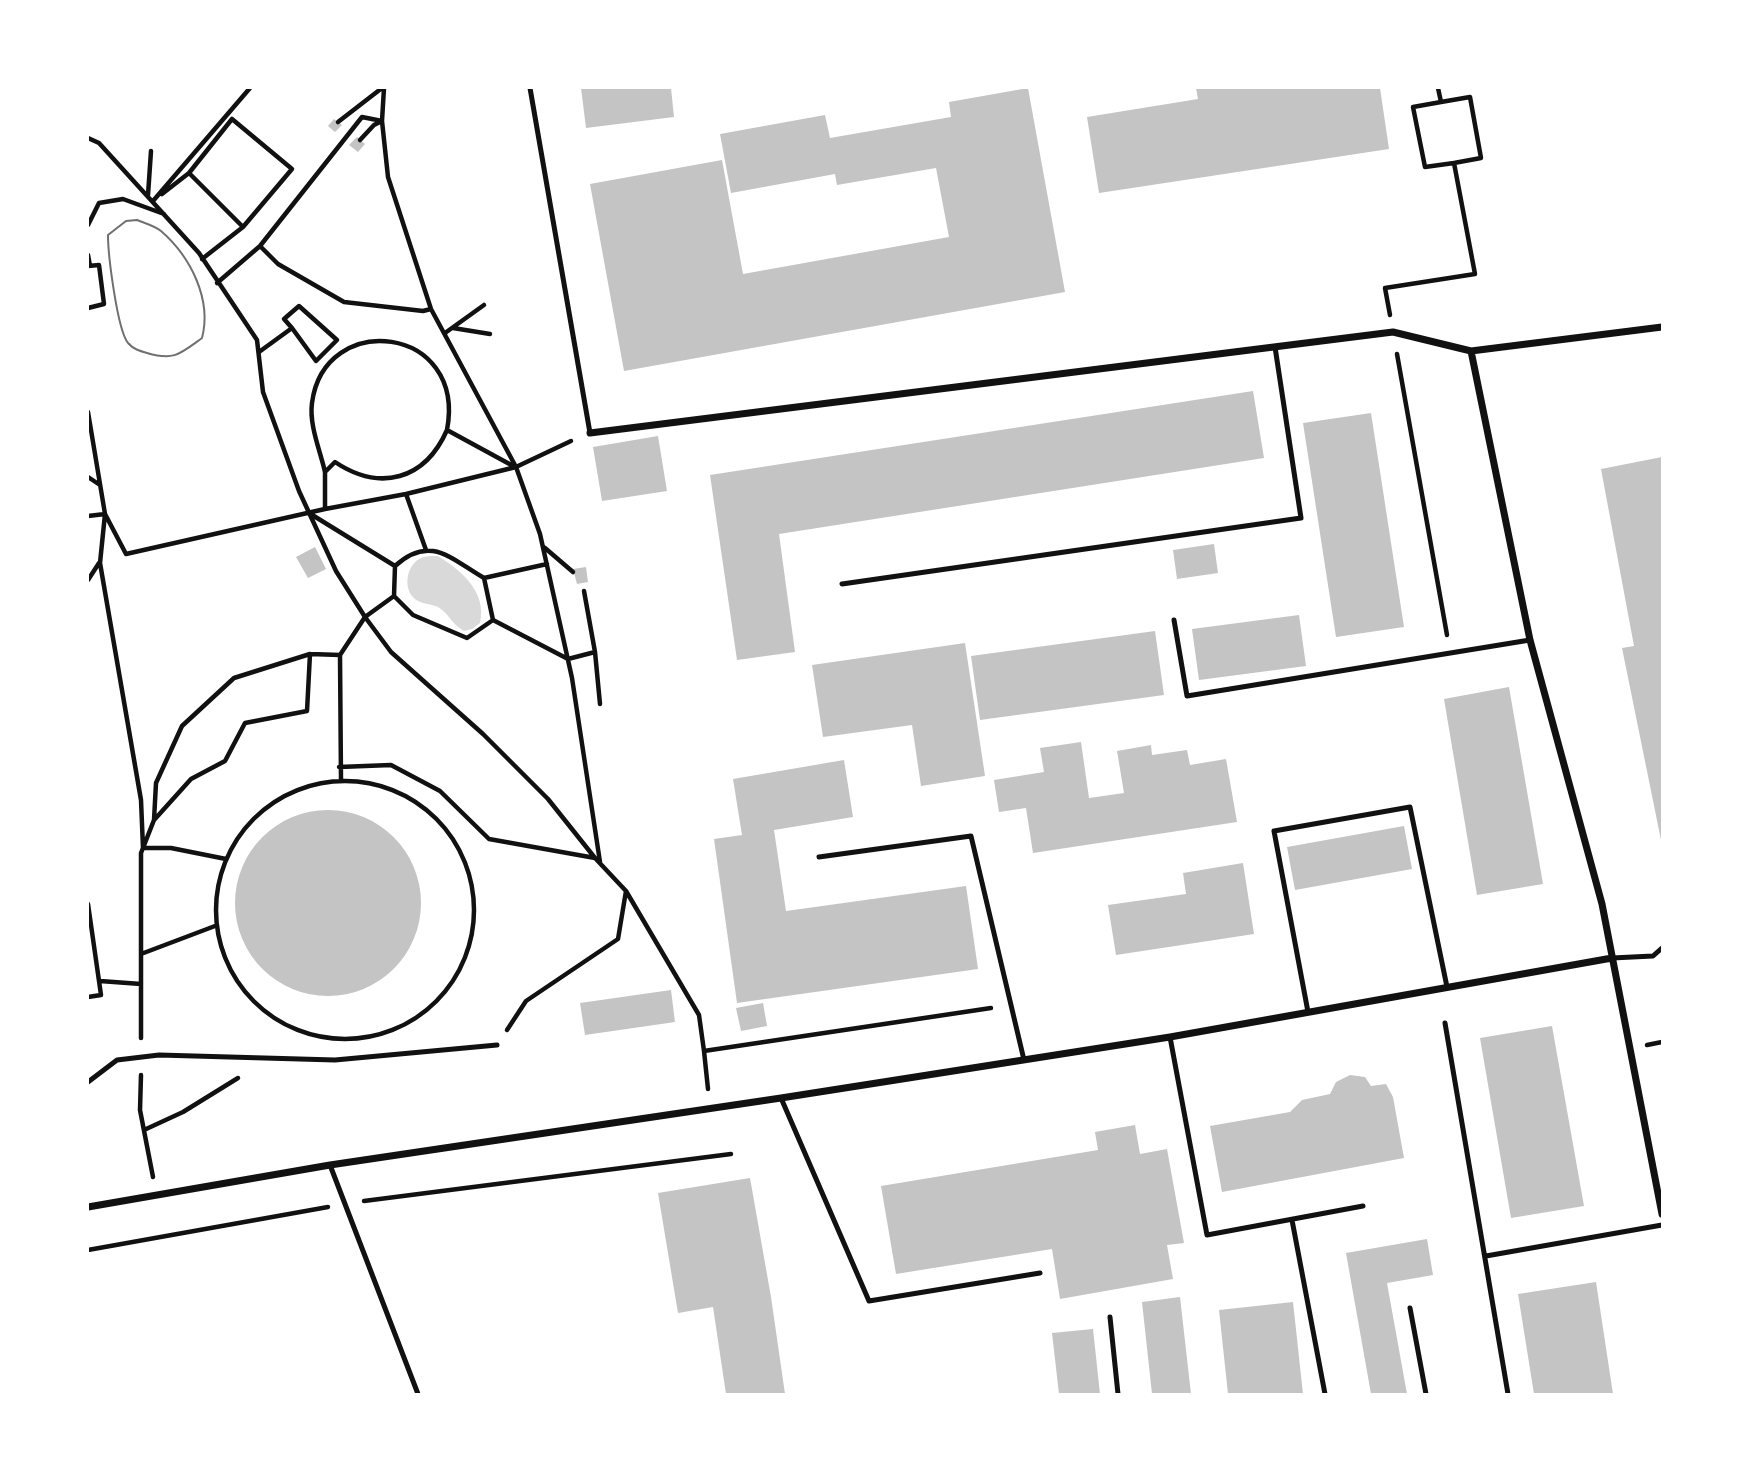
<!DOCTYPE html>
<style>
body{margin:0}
#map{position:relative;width:1750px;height:1482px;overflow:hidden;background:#fff;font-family:Inter,sans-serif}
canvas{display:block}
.frame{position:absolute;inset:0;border:89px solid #fff;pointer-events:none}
</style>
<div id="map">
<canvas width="1750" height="1482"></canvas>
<div class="frame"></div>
</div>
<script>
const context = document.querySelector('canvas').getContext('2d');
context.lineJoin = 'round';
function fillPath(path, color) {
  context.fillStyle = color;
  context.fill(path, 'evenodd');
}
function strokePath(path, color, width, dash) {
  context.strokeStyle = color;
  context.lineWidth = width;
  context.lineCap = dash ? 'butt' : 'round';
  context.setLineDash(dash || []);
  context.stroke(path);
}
const water = new Path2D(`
 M438,556C462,571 487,592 480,623L472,629L464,631C453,625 450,616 441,609C432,602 420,606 412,596C403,584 408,564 421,558C425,556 433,556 438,556Z`);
const building = new Path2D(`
 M581,88H671L674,117L586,128Z
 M1028,88L1065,292L624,371L590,184L722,160L743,274L949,237L936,168L837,185L835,174L731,193L720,134L825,115L830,138L951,117L949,102Z
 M1196,88H1380L1389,149L1099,193L1087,117L1198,99Z
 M334,119L342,125L335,132L328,126Z
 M357,137L365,144L358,152L349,145Z
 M1253,391L1264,458L779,534L795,652L737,660L710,475Z
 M1371,413L1404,627L1336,637L1303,423Z
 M658,436L667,491L602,501L593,447Z
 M1662,457V840H1661L1622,648L1634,646L1601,469Z
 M1214,544L1218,573L1177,579L1173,550Z
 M315,547L326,569L308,578L296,557Z
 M586,567L588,582L577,584L573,569Z
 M1299,615L1306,666L1199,680L1192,629Z
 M1155,631L1164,695L980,720L971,656Z
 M965,643L985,776L921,786L912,725L823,737L812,665Z
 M1509,687L1543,884L1477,895L1444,699Z
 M1081,742L1089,798L1124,793L1117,751L1151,745L1152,755L1187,750L1190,765L1226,759L1237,822L1033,853L1026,808L999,812L994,780L1044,772L1040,748Z
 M844,760L853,817L774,830L786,911L966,886L978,969L737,1003L714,839L742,835L733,779Z
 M235 903a93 93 0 1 1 186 0a93 93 0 1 1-186 0Z
 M1404,826L1412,869L1295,890L1287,847Z
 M1243,863L1254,934L1116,955L1108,905L1186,894L1183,873Z
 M671,990L675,1022L585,1035L580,1003Z
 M763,1003L767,1026L741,1031L736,1008Z
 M1552,1026L1584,1206L1511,1218L1480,1038Z
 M1350,1075L1365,1077L1371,1086L1386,1084L1393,1097L1404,1158L1222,1192L1210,1126L1290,1112L1302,1100L1330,1094L1336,1082Z
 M1135,1125L1140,1154L1167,1149L1184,1243L1167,1245L1173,1279L1060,1299L1052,1249L896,1274L881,1186L1098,1150L1095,1132Z
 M750,1178L771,1297L785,1394H726L713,1307L678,1313L658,1193Z
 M1427,1239L1433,1275L1387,1283L1407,1394H1371L1346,1253Z
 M1596,1282L1613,1394H1534L1518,1294Z
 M1180,1297L1191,1394H1152L1142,1302Z
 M1293,1302L1303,1394H1228L1219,1310Z
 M1093,1329L1100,1394H1059L1052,1333Z`);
const path = new Path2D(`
 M1441,102L1413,107L1425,167L1454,163
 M232,119L292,169L243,227L189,173Z
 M338,122L382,88
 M88,138L99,143L199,253L257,340L263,392L299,491L336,571L365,617L391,652L483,734L548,799L595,858L626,891L699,1015L704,1051L991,1008
 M360,140L374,125L382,121L388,177L431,309L516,467L540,534L572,678L600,862
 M162,194L189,173
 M148,195L151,151
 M153,201L250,88
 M88,225L99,203L123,199L164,214
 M260,246L278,264L344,302L423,311L431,309
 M88,255L90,266
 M202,259L243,227
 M88,266L99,265L104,304L88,308
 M217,283L260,246L362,117L382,121L384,88
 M1390,315L1385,288L1475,274L1454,163L1481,158L1470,97L1441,102L1438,88
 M453,328L490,334
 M445,333L484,305
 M259,352L292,328L284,319L299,306L337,340L316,361L292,328
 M1397,354L1447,635
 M88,412L105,514L100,563L141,800L143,848L141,853V1038
 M447,430C425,480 380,492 335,462L325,472C320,450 309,425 312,403C324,309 467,325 447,430L515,467
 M325,472V509
 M88,477L100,485
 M309,513L395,566
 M88,516L105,514L126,554L325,509L406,494
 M545,548L573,572
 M426,550L406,494L516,467L571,441
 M484,578L547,564
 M88,580L99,563
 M584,591L595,652L600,704
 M493,620L568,659L595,652
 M340,655L341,781
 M339,767L391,765L440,791L489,839L595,858
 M216 910a129 129 0 1 1 258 0a129 129 0 1 1-258 0Z
 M155,819L191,779L225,761L245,723L307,711L310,654
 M226,859L171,848H143L154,820L156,783L182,726L234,678L310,654L340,655L365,617L394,596L395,566C430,534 451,559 484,578L493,620L467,638L413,615L394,596
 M88,904L101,995L88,997
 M141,954L215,926
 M100,981L141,984
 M507,1030L526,1001L618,939L626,891
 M1647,1045L1662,1042
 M704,1051L708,1089
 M141,1075L140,1110L153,1177
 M144,1130L183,1112L238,1078
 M364,1201L731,1154
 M88,1250L328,1207`);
const service = new Path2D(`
 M530,88L590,433
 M842,584L1301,518L1275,347
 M1174,620L1187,696L1530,640
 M819,857L971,836L1024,1060
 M1612,958L1653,956L1662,948
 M1308,1012L1274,831L1410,807L1447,987
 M1445,1023L1508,1394
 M1170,1037L1207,1235L1363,1206
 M88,1082L117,1060L159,1055L335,1060L497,1045
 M781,1098L869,1301L1040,1273
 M330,1165L418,1394
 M1292,1220L1325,1394
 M1486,1256L1662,1225
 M1410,1308L1426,1394
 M1110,1317L1118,1394`);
const minor = new Path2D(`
 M1471,351L1530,640L1602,904L1662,1214
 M590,433L1393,332L1471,351L1662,327
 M88,1207L330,1165L781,1098L1170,1037L1612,958`);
const tram = new Path2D(`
 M137,220C144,223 155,226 161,231C191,257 212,300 202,338C180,354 174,361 147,353C140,351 133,349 128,343C117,329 108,254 108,235L126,221Z`);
fillPath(water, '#d9d9d9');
fillPath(building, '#c4c4c4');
strokePath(path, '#111', 4.5);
strokePath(service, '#111', 5);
strokePath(minor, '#111', 7);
strokePath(tram, '#707070', 2);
</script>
